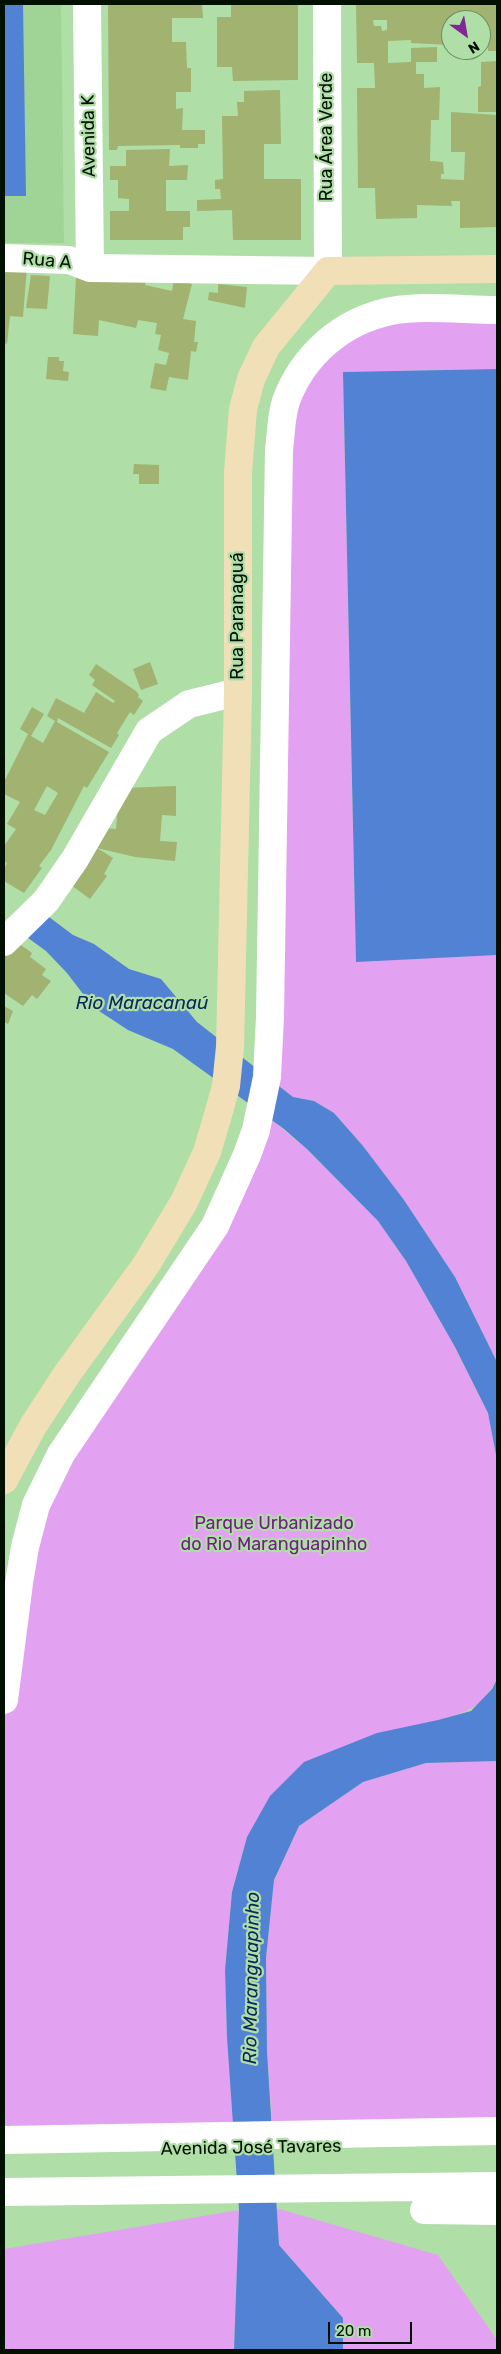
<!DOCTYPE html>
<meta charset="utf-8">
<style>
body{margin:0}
#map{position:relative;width:501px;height:2354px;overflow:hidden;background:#b0dea7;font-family:Rubik,sans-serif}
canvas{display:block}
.frame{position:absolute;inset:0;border:5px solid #021001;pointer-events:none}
.north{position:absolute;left:441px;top:10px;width:50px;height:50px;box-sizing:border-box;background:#b0dea7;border:1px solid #6a8c65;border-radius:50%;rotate:148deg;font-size:14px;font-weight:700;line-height:20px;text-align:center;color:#021001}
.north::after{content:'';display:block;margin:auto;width:18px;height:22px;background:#812693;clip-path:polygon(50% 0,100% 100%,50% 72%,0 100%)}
.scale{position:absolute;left:328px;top:2322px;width:84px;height:22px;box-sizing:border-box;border:2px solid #021001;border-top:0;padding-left:6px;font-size:15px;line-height:18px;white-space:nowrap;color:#021001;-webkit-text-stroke:4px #b0dea7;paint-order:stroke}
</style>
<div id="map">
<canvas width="501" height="2354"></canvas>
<div class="frame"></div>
<div class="north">N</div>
<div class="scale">20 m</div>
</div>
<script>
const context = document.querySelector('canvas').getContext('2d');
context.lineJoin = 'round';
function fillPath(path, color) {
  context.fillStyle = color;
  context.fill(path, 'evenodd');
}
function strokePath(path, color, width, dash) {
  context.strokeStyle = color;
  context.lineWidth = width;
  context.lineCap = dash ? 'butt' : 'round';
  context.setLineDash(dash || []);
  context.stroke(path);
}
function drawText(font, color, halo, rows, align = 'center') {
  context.font = font + ' Rubik,sans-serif';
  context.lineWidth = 4.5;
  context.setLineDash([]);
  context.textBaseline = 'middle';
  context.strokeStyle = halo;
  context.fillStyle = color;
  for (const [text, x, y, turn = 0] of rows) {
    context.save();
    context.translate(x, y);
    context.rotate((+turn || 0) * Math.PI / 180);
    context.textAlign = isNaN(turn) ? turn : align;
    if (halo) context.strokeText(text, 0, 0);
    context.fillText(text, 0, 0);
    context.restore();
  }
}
const built = new Path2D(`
 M4,4H61L64,243H4Z`);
const green = new Path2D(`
 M497,310V369L343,372L356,961L497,955V1362L455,1277L404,1200L363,1146L334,1113L314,1101L293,1097L267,1077L285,403L343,329Z
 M261,1111L308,1150L378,1221L406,1261L455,1347L488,1413L497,1460V1679C481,1708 468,1712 438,1720L247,1837L232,1892L225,1970L227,2038L235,2136L4,2140V1700L25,1547L155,1312Z
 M497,1761V2131L273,2135L267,2051L266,1958L274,1880L299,1826L363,1782L426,1763Z
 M276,2208L438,2255L497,2340V2350H343V2318L279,2245Z
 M239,2210L234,2350H4V2249Z`);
const water = new Path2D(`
 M4,4H23L26,196H4Z
 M497,369V955L356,962L343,372Z
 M45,914L73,935L94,944L129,969L161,979L197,1022L293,1097L314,1101L334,1113L363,1146L404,1200L455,1277L497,1362V1460L488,1413L455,1347L406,1261L378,1221L308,1150L284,1129L173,1049L128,1030L93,1007L67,973L46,951L24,935Z
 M497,1679V1761L426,1763L363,1782L299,1826L274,1880L266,1958L267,2051L279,2245L343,2318V2350H234L239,2210L227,2038L225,1970L232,1892L247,1837L270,1796L304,1762L377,1733L438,1720L471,1711L492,1689Z`);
const building = new Path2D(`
 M108,4H202L203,18H172V42H186L187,68H191V92H176V109L183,108L182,130H205V144H198V148H180V145L118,146L117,150H109Z
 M231,4H298V80L233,81L232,67H217V17H231Z
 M356,4H497V51H488V28H481V20H451V45L411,43V40L388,41V63L411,62V48L437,47V62H416V74H424V88L440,87L439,120H431L430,161L443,162L444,174H441V179L464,180L465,152H451V112L497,115V227L460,228V201H451L452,206L417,205V218L376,219L375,188H358L357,88H375L374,63H357ZM373,20H387V30L382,31L381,26H374Z
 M497,61V112H478V87L481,86V62Z
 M280,90L281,144H264V179H301V240H233L232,210L197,211V200L221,199L220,189H215V180L223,179L222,116H238L237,102H244V91Z
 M170,149L169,166L188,165L187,180H166V211H190V227H183V240H110V211H129V199L118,198V180H110V166H126V150Z
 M4,265L27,267L23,317L10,316L7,344L4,343Z
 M31,275L50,276L47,309L26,308Z
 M76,277L146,280L145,285L172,291L174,279L192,284L183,319L196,321L194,342H198L196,352L191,351L188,380L169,377L166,391L150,388L155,363L166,365L169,353L158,350L161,335L155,334L157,323L138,320L136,328L99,320L98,336L73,334Z
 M218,284L247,287L245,308L208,300L209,292L218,293Z
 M48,357H59V361H64L63,371L69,372L68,381L46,379Z
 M134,464L159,465V484H139V474H133Z
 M150,662L158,684L141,690L133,669Z
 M96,664L136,691L139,695L138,697L143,701L134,715L130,712L117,733L119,735L111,748L58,718L57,722L109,752L87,788L84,786L51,850L39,866L42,868L24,893L4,881V869L7,863L4,861V846L16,829L7,824L20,802L4,794V782L28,734L20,729L32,707L44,714L31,736L43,743L55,721L47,716L56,698L84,713L96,692L113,703L115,701L92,685L95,680L89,675ZM47,786L58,793L45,815L34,810Z
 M176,786V816L162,815L160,841L177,842L175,861L135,857L97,848L105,828L116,829L117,815H112L125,788Z
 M97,848L113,858L104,874L107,876L90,899L71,885Z
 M14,940L32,953L30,957L46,969L42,975L51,981L37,999L32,995L23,1006L4,993V958Z
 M4,1006L13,1011L8,1024L4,1022Z`);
const street = new Path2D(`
 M87,4L90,268
 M4,258L69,260L90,268L328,271L327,4
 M4,942L46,901L75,859L149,731L189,704L238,692
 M4,1700L19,1583L25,1547L36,1505L61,1454L215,1226L247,1155L256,1130L267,1077L270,1017L279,450C281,435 281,416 286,401C303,355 342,321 391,311C425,305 463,310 497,310
 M4,2140L497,2131
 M4,2192L497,2186
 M424,2210L497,2211`);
const secondary = new Path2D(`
 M4,1480L33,1426L67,1374L146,1265L184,1202L207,1152L218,1115L226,1086L230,1047L238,692V473L243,409L251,379L266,347L328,271L497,269`);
const streetNames = [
 ["Avenida K",89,136,-91],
 ["Rua Área Verde",327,137,-90],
 ["Rua A",47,261,5],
 ["Rua Paranaguá",238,616,-90],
 ["Avenida José Tavares",251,2148,-1]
];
const parkNames = [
 ["Parque Urbanizado",274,1524],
 ["do Rio Maranguapinho",274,1545]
];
const waterNames = [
 ["Rio Maracanaú",142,1004],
 ["Rio Maranguapinho",252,1978,-89]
];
fillPath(built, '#a0d396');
fillPath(green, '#e3a1f1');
fillPath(water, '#5282d4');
fillPath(building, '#a1b271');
strokePath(street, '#fff', 28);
strokePath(secondary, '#f1e0b7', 28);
drawText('18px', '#021001', '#b0dea7', streetNames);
drawText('18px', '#711f81', '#b0dea7', parkNames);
drawText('italic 19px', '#09285b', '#b0dea7', waterNames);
</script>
